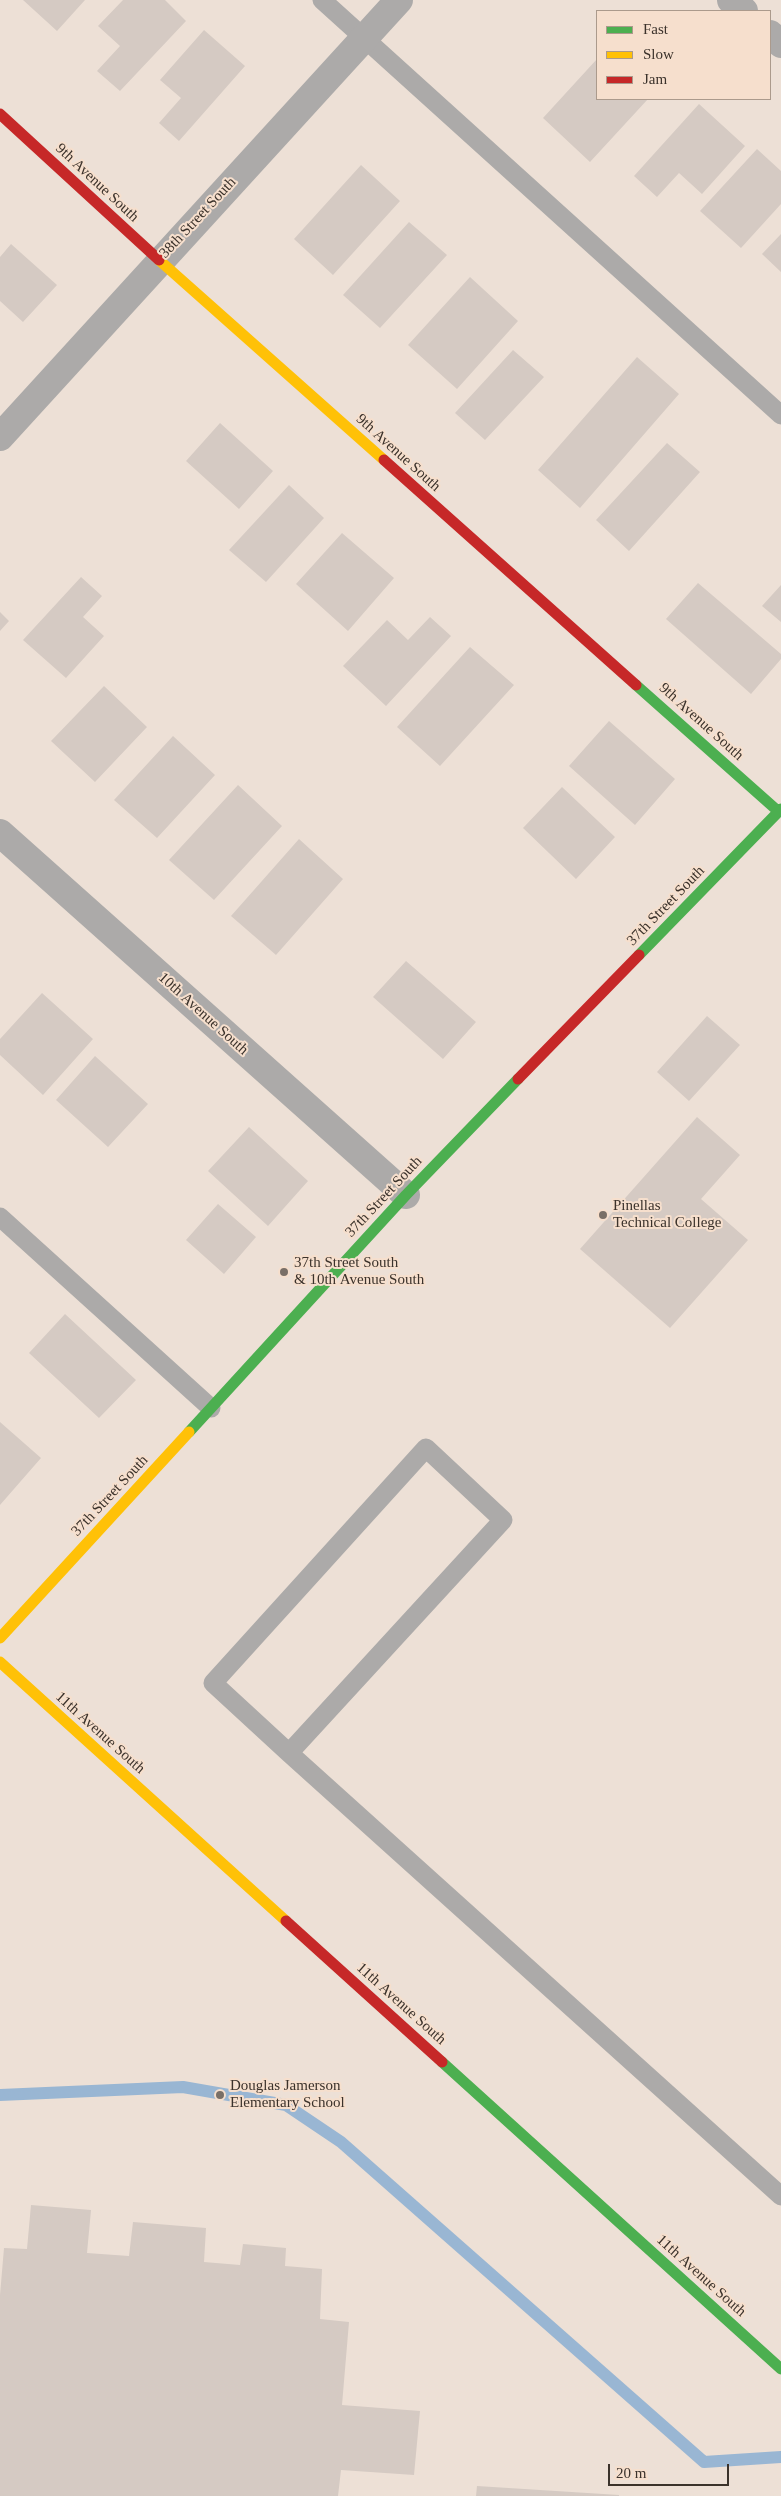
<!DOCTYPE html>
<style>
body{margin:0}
#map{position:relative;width:781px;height:2496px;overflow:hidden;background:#ede0d6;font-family:Georgia,serif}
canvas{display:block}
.legend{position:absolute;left:596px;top:10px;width:175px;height:90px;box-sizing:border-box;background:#f6dfcd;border:1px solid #ab9a8c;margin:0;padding:6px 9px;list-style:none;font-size:15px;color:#3b322b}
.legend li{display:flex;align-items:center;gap:10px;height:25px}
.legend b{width:25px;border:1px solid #ab9a8c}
.scale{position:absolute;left:608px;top:2464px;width:121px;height:22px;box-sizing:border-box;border:2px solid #3b322b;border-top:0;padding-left:6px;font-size:15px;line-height:18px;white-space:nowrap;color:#3b322b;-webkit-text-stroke:4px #f6dfcd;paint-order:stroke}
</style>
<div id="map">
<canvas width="781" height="2496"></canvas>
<ul class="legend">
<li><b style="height:6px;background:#4caf50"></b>Fast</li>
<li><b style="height:6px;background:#ffc107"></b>Slow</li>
<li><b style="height:6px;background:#c62828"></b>Jam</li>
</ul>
<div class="scale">20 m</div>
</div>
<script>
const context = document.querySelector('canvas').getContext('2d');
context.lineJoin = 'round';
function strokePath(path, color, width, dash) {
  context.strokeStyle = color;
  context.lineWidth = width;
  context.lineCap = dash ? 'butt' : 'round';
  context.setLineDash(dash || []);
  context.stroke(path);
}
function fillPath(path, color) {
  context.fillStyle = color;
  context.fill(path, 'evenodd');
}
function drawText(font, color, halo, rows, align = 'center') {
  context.font = font + ' Georgia,serif';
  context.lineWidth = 4;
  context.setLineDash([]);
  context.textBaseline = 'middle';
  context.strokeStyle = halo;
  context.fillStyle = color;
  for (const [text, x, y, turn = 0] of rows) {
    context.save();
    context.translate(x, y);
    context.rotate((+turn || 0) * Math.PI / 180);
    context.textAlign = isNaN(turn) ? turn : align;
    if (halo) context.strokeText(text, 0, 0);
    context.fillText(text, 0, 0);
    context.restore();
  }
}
const stream = new Path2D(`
 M0,2095L183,2087L286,2105L341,2142L704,2462L781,2457`);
const building = new Path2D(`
 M23,0H85L57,31Z
 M123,0H165L186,21L120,91L97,71L120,46L98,26Z
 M204,30L245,66L179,141L159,123L181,98L160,80Z
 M597,59V99H648L590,162L543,118Z
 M699,104L745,146L702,194L679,173L657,197L634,176Z
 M757,149L781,171V204L741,248L700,211Z
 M361,165L400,201L333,275L294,239Z
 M409,222L447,255L380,328L343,295Z
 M781,234V272L762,254Z
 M11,244L57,285L23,322L0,301V257Z
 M470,277L518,321L457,389L408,345Z
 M513,350L544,377L485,440L455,413Z
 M637,357L679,394L580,508L538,470Z
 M220,423L273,471L239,509L186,461Z
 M667,443L700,472L629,551L596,520Z
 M289,485L324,518L266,582L229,550Z
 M342,533L394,578L348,631L296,584Z
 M81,577L102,596L83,617L104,636L66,678L23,640Z
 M698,583L781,654V659L751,694L666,619Z
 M781,585V622L762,606Z
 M0,612L9,621L0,631Z
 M430,617L451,636L386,706L343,666L387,620L408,640Z
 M470,647L514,685L440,766L397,727Z
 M104,686L147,727L95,782L51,741Z
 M609,721L675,779L635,825L569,766Z
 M173,736L215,775L157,838L114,800Z
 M238,785L282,826L214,900L169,860Z
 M562,787L615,837L576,879L523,828Z
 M299,839L343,879L276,955L231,916Z
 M406,961L476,1022L443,1059L373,997Z
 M42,993L93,1039L43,1095L0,1055V1039Z
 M707,1016L740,1045L689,1101L657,1072Z
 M95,1056L148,1104L108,1147L56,1100Z
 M697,1117L740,1155L701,1199L748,1240L670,1328L580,1249Z
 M249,1127L308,1181L268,1226L208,1171Z
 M218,1204L256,1237L224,1274L186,1240Z
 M65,1314L136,1380L99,1418L29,1353Z
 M0,1422L41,1458L0,1505Z
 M31,2205L91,2210L87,2253L129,2256L133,2222L206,2228L204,2262L240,2265L243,2244L286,2248L285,2266L322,2269L320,2319L349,2322L342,2405L420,2411L414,2475L341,2470L338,2496H0V2295L4,2248L27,2249Z
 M477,2486L619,2495V2496H476Z`);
const lane = new Path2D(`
 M322,0L781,415
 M0,1217L211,1408
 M289,1753L503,1520L426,1448L213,1683L289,1753L781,2196`);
const street = new Path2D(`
 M731,0L744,11
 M770,34L781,44
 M0,437L399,0
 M0,833L406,1195`);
const fast = new Path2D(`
 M636,685L779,812
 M639,955L781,809
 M189,1432L406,1195L518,1079
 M442,2062L781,2369`);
const slow = new Path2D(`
 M159,260L384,460
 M0,1638L189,1432
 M0,1662L286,1921`);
const jam = new Path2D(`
 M0,114L159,260
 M384,460L636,685
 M518,1079L639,955
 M286,1921L442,2062`);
const markers = [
 [603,1215,5,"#796f67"],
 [284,1272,5,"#796f67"],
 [220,2095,5,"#796f67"]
];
const streetNames = [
 ["9th Avenue South",97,183,43],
 ["38th Street South",198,218,-47],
 ["9th Avenue South",398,453,42],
 ["9th Avenue South",701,722,42],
 ["37th Street South",666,906,-46],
 ["10th Avenue South",203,1014,42],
 ["37th Street South",384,1197,-47],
 ["37th Street South",110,1496,-47],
 ["11th Avenue South",100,1733,42],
 ["11th Avenue South",401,2004,42],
 ["11th Avenue South",701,2276,42]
];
const poiNames = [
 ["Pinellas",613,1206],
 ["Technical College",613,1223],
 ["37th Street South",294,1263],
 ["& 10th Avenue South",294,1280],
 ["Douglas Jamerson",230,2086],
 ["Elementary School",230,2103]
];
strokePath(stream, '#99b6d3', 12);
fillPath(building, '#d5cac3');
strokePath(lane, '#acaaa9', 19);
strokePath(street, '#acaaa9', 28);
strokePath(fast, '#4caf50', 11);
strokePath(slow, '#ffc107', 11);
strokePath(jam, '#c62828', 11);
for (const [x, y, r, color] of markers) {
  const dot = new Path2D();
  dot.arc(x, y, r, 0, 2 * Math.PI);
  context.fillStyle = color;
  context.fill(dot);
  strokePath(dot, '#f6dfcd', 2);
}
drawText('15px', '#3b322b', '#f6dfcd', streetNames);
drawText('15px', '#3b322b', '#f6dfcd', poiNames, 'left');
</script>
